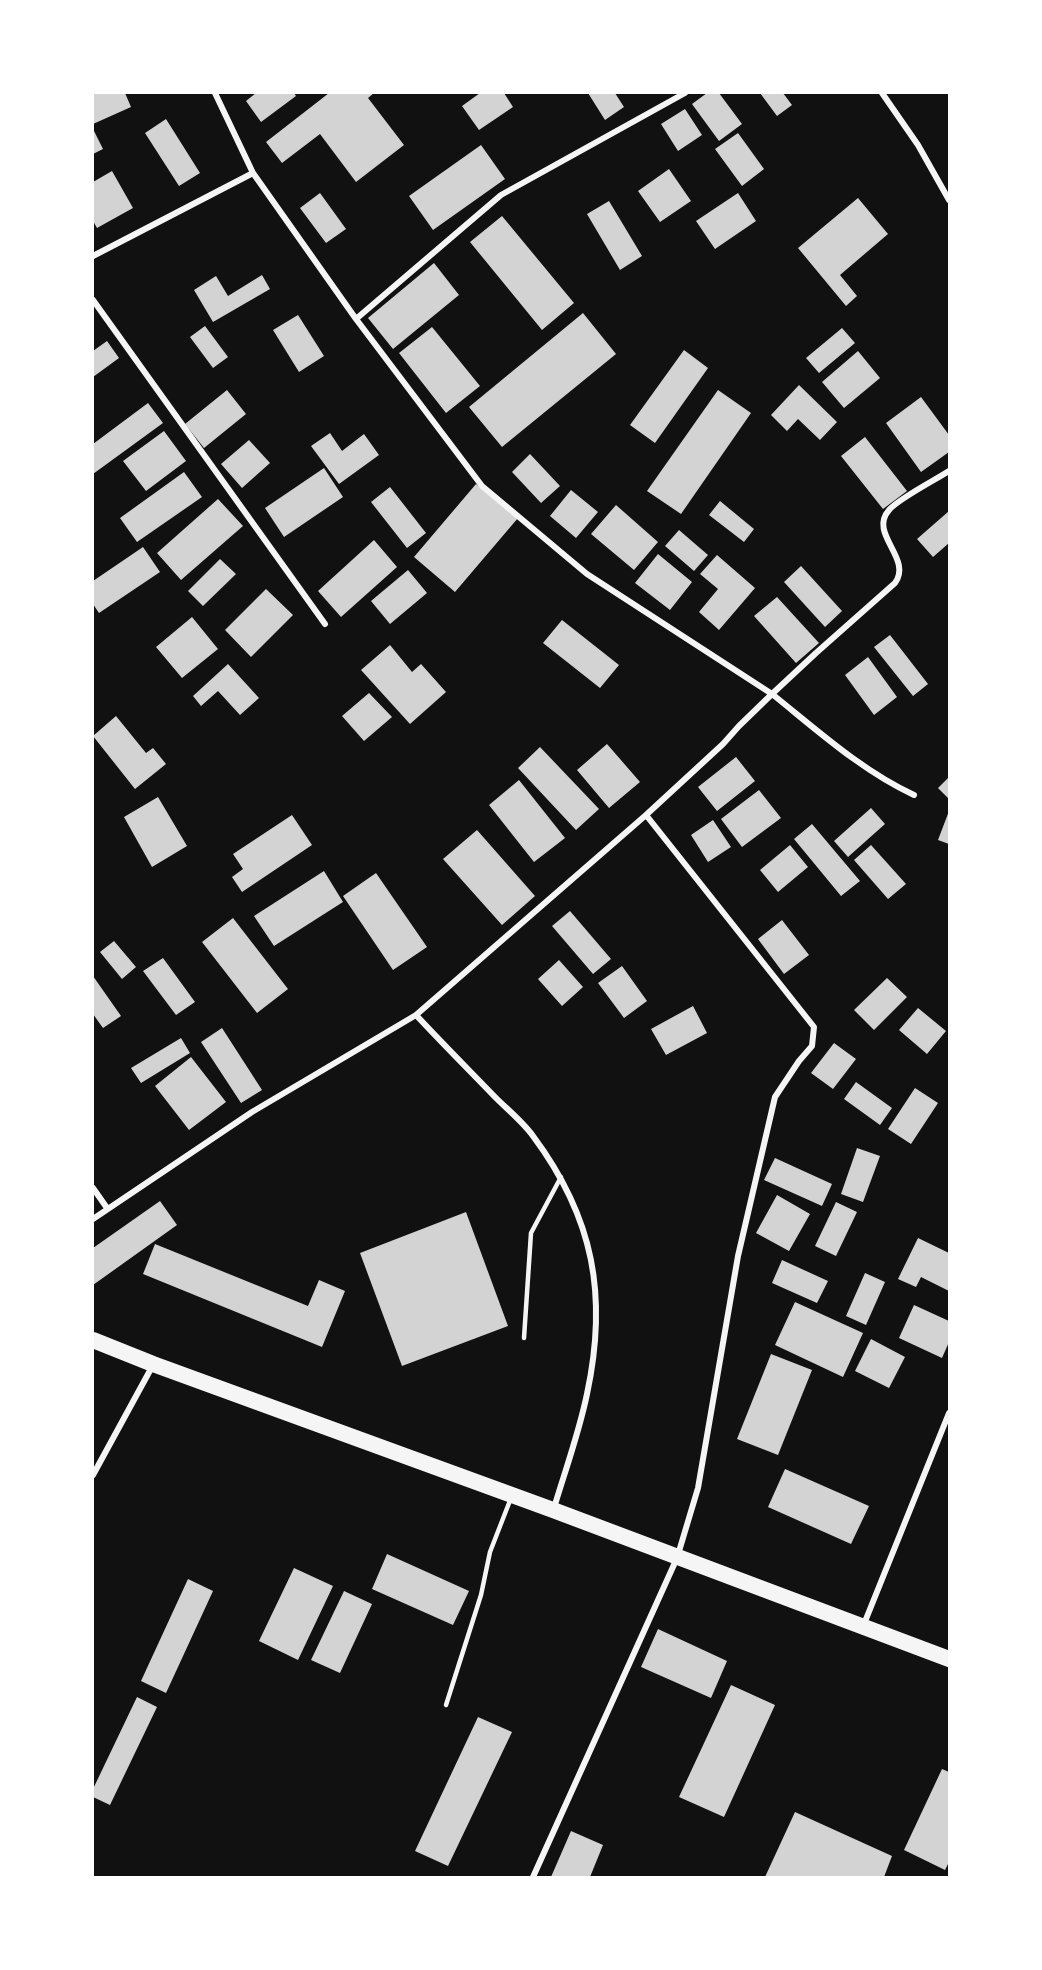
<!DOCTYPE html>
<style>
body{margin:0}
#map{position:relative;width:1042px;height:1970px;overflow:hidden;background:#111;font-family:"Varela Round",sans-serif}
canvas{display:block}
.frame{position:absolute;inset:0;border:94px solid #fff;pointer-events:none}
</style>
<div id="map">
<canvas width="1042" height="1970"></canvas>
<div class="frame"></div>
</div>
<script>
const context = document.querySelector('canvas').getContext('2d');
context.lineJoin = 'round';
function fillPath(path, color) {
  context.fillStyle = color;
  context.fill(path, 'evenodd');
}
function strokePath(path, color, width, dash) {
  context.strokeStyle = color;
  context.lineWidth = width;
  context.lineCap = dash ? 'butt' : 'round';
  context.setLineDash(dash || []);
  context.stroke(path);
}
const building = new Path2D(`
 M93,93H125L131,107L93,124Z
 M256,93H294L296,96L261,122L246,101Z
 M329,93H374L368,98L404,145L356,182L320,134L282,163L266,142Z
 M480,93H504L513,107L479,130L462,106Z
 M588,93H615L624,107L605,120Z
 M707,93H719L742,124L719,141L692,104Z
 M760,93H783L792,105L777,116Z
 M685,109L702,135L678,151L661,124Z
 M166,119L200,173L179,186L145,133Z
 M93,129L103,149L93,154Z
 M738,133L764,169L742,186L715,149Z
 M481,145L505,179L433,230L409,196Z
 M669,169L691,201L660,222L638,191Z
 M112,171L133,208L97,228L93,221V182Z
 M320,193L346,229L326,243L300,208Z
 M738,193L756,221L715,249L696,221Z
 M858,198L888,234L840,275L857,296L846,306L798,248Z
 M609,201L642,256L620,270L587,214Z
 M502,216L574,303L542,330L470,242Z
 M434,263L459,295L393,349L368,318Z
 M262,275L270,289L213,322L194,290L216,276L228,296Z
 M583,313L616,354L502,447L469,407Z
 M298,315L324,356L299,372L273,330Z
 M205,326L228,357L213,368L190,337Z
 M432,327L480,386L446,413L399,353Z
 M842,328L855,343L819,373L806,358Z
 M107,341L119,358L93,377V351Z
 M684,350L708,368L655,443L630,425Z
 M858,351L880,378L844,408L822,382Z
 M799,385L837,422L820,440L798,419L787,431L771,415Z
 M227,390L246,414L204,448L185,424Z
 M718,390L751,413L681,514L647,491Z
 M921,397L949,435V452L921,472L886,423Z
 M148,403L163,423L93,474V444Z
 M164,431L186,461L146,491L123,461Z
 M330,433L342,451L364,434L379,455L339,484L311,446Z
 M865,437L907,491L883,509L841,456Z
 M249,440L270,463L242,488L221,464Z
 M530,454L560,486L541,503L512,472Z
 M324,468L343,497L284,537L265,508Z
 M184,472L202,497L137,542L120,518Z
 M476,484L518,518L455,592L414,557Z
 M390,487L426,533L407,548L371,502Z
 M571,490L598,512L576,538L550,516Z
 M218,499L243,526L181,580L157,553Z
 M720,501L754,529L744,542L709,515Z
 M616,505L658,542L634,570L591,534Z
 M949,511V543L933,557L917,539Z
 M679,530L708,555L694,571L665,546Z
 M374,540L397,567L341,617L318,591Z
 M143,547L160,572L99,613L93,604V581Z
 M658,554L692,582L670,610L635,583Z
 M717,555L755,588L719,630L699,612L718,589L700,574Z
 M220,559L236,574L203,606L188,591Z
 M801,566L842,611L825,627L784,582Z
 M408,570L427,593L390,624L371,601Z
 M266,589L293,615L251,657L225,630Z
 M777,597L819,643L796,663L754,616Z
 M192,617L218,649L182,678L156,647Z
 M562,620L619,665L600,688L543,643Z
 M890,635L928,684L913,696L874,647Z
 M390,645L412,672L421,664L446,692L410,724L361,670Z
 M868,657L897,697L874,715L845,675Z
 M228,664L259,698L240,715L218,691L201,706L193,696Z
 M369,693L392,717L364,741L342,716Z
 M116,716L146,753L153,748L166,764L135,789L93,736Z
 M607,744L640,782L609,808L577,770Z
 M540,747L599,809L576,830L518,768Z
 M736,757L755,781L717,811L698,787Z
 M949,777V799L938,788Z
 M519,780L565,838L534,862L489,805Z
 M759,790L781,818L742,847L721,819Z
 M158,797L187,846L152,867L124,817Z
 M871,808L885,824L848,857L834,841Z
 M949,811V844L938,840Z
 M292,815L312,845L242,892L232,877L243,869L233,854Z
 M713,820L731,847L708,862L691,835Z
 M812,824L860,881L841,896L794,839Z
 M477,830L535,896L502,925L443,859Z
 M790,845L808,867L778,892L760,870Z
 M871,845L906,884L888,899L854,860Z
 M324,871L343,902L274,946L254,916Z
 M376,873L427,947L393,970L343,896Z
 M570,911L611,959L593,974L552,926Z
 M233,918L288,989L257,1013L202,942Z
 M782,920L809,955L784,974L758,939Z
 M114,941L136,967L122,979L100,952Z
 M163,958L195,1002L176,1015L143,971Z
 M559,960L583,987L562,1006L538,979Z
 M622,966L647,1001L624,1018L598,983Z
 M93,976L121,1016L103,1028L93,1014Z
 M887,978L907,997L874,1030L854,1010Z
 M693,1006L707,1033L666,1055L651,1029Z
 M918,1008L946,1031L927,1054L899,1030Z
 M222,1028L262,1090L241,1103L201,1042Z
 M181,1038L190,1053L141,1083L131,1068Z
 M834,1043L856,1059L833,1089L811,1073Z
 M191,1057L226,1102L189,1130L155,1086Z
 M856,1082L892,1108L880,1125L844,1099Z
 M915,1088L938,1103L911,1144L888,1129Z
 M857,1148L880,1156L863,1202L841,1194Z
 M775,1158L832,1184L822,1206L764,1180Z
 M777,1195L810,1214L789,1251L756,1233Z
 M160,1201L177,1225L93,1285V1248Z
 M836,1202L857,1212L836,1256L815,1246Z
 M466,1212L508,1326L402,1366L360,1253Z
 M918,1238L949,1253V1291L921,1277L916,1287L898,1279Z
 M155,1244L308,1306L319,1280L345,1291L322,1347L143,1274Z
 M782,1260L828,1281L817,1303L772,1283Z
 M865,1273L885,1282L866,1325L846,1316Z
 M795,1302L863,1333L843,1377L775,1345Z
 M914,1305L949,1321V1342L942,1358L899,1338Z
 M871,1339L905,1357L889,1388L855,1371Z
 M771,1354L812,1370L778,1455L737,1439Z
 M785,1469L869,1506L851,1544L768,1507Z
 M387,1554L469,1591L453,1625L372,1589Z
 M294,1568L333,1586L298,1660L259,1641Z
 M188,1579L213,1591L166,1693L141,1681Z
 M344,1591L372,1604L340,1673L311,1660Z
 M658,1629L727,1661L711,1698L641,1667Z
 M731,1685L775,1705L724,1817L679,1797Z
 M137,1697L157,1707L110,1805L93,1797V1789Z
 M478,1717L512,1732L448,1866L415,1851Z
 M942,1769L949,1772V1862L945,1870L904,1850Z
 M795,1812L892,1856L884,1877H765Z
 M571,1831L603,1845L590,1877H551Z`);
const service = new Path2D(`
 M524,1338L531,1233L561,1177
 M446,1705L481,1595L490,1552L511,1498`);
const minor = new Path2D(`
 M882,93L918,145L949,200
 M93,256L253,173
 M93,300L325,624
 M356,319L501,195L685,93
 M914,795C862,771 817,730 772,694L816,653L895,583C913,558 868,534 889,510C898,499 935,480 949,471
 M416,1015C442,1043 469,1070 495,1097C508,1110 523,1122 533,1136C594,1218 608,1296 587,1394C579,1433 565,1471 554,1508
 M93,1188L107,1208
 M93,1219L252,1112L416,1015L646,815L723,744L739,726L772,694L587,574L482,486L356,319L253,173L215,93
 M93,1475L153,1365
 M864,1624L949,1413
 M533,1877L677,1558L698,1488L738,1256L775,1097L799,1061L812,1046L814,1027L646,815`);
const trunk = new Path2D(`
 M93,1340L153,1364L553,1510L949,1659`);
fillPath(building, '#d3d3d3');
strokePath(service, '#f5f5f5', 4.5);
strokePath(minor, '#f5f5f5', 6);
strokePath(trunk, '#f5f5f5', 16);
</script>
